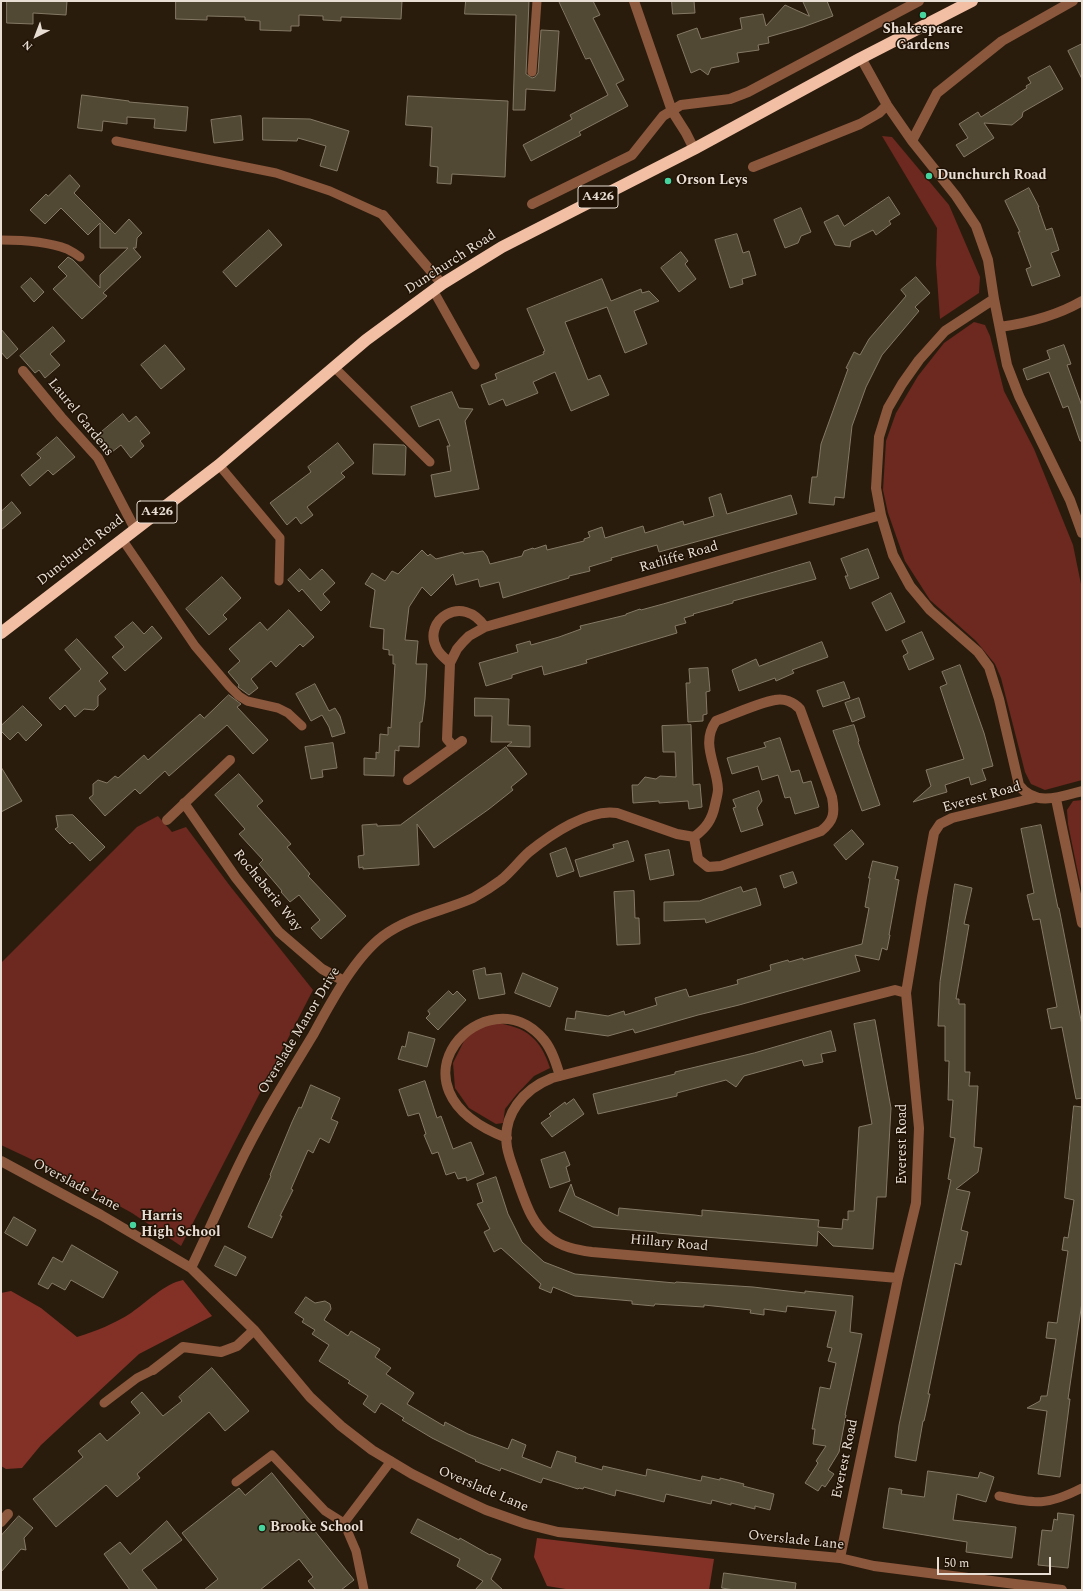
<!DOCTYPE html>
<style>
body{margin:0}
#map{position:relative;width:1083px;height:1591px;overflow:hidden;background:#2a1c0d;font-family:Spectral,serif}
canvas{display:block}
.frame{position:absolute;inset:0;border:2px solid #e8ded4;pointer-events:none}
.north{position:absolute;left:16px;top:16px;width:40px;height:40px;-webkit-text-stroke:3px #201305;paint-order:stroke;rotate:222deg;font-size:11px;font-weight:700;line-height:16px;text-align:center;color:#e8ded4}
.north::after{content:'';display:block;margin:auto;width:14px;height:18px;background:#e8ded4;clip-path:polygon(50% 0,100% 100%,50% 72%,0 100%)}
.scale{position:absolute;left:937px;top:1557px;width:114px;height:18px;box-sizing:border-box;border:2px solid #e8ded4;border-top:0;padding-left:5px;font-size:12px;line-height:14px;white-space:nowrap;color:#e8ded4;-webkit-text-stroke:3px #201305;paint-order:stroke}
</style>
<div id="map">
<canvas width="1083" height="1591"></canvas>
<div class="frame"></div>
<div class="north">N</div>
<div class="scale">50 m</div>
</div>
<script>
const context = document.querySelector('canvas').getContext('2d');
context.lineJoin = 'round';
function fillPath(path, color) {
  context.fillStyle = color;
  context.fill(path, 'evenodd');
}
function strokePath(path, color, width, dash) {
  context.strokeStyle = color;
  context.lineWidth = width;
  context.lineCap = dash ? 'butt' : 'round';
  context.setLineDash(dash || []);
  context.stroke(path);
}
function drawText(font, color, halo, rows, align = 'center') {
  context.font = font + ' Spectral,serif';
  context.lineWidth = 3;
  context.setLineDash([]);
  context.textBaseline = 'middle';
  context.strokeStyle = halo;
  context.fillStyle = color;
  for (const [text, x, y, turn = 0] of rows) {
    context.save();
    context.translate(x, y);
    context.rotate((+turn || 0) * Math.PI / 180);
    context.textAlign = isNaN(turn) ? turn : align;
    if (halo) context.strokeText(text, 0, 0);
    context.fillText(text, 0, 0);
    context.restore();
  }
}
const green = new Path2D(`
 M882,136L892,137L949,205L980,277L979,293L940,319L936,264L937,228Z
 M974,322L985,325L990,336L1004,391L1034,449L1073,545L1082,589V780L1045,790L1031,784L1025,772L1001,678L995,664L976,641L930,600L905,561L888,513L883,490L886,441L896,413L918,376L944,343Z
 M1082,800V893L1068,824L1067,810L1073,801Z
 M158,816L172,832L186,827L230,886L313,990L181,1246L132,1213L52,1169L1,1145V963L137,827Z
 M497,1023C526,1027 541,1039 550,1068L534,1076L516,1095L505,1109L503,1123L496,1124L469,1108L455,1088L453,1063L465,1039L479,1028Z`);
const forest = new Path2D(`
 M183,1280L212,1316L139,1354L41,1445L22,1468L6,1469L1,1466V1293L11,1291L41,1308L77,1337C96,1331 114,1324 131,1313C147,1302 164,1284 183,1280Z
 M537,1538L714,1559L709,1590H572L547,1586L534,1557Z`);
const building = new Path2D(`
 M7,1H67L66,15L33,13V24L7,23Z
 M176,1H402L401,19L341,17V21L323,20V16L299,15V26H291V31L260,30V21L245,20V17L207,16V20L176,19Z
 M466,1H529L526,74L532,78L535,77L538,73L541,30L559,31L555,91L526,89L525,110H513L516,15L465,14Z
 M559,1H593L600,15L593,18L624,80L616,84L628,106L579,132L581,135L531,161L523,145L572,119L570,115L608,95L590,58L586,59Z
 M672,1H694L695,13L673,14Z
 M803,1H827L833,16L803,27L768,37L769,43L758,45L759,50L737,53L739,62L711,68L708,75L700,69L691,73L677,35L697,28L701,39L742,29L740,18L763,14L766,26L785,5L809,16Z
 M1082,44V79L1068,51Z
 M1050,66L1063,89L1023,112L1022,117L1012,125L984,123L994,138L964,157L956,145L968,138L959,124L978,112L981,117L1027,88L1026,86L1031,83L1028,78Z
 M82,95L129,101V102L188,107L186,131L154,128L155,119L127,117V124L103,121L102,131L78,128Z
 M408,96L508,101L505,177L452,174L451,184L437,183L438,167L430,166L432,127L406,125Z
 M241,116L243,140L214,143L211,120Z
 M263,118L310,119L349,131L337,171L320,166L326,146L298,138L297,141L263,140Z
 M70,175L80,186L74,193L115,234L129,219L142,233L137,238L136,248H133L141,257L103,293L107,296L82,319L53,289L67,276L58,267L68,257L73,260L100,288V275L128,248H100V223L88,235L61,208L45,224L30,210L46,194L48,196Z
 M1029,188L1039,207H1038L1046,230L1052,228L1059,250L1051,253L1060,276L1032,286L1026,269L1031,267L1018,232H1020L1005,201Z
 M889,197L900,214L889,221L891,224L876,235L873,230L851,241L850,247L835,245L824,222L838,215L844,226Z
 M801,208L811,232L801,236L798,243L785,248L774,220Z
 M269,230L282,245L236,287L223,272Z
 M737,234L743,253L749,251L756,275L742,279L743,284L730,288L715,240Z
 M681,252L688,261L685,264L696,279L679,292L661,268Z
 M916,277L930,293L915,307L919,311L882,355L866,387L852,426L844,498L835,497L834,505L809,503L812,477H817L821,444L848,369L846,368L854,352L860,355L869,339L906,296L901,290Z
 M31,278L44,292L34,302L21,287Z
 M602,279L611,301L641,289L642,293L649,291L659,301L634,311L647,344L625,353L607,307L565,322L588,380L600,375L609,395L571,411L555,372L533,382L538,393L506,406L503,399L489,405L481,385L497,379L495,374L544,354L543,352L545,351L527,309Z
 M53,327L65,341L50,354L60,365L45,378L39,370L35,373L20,356Z
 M1,329L18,349L7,359L1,352Z
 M165,345L185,369L161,389L141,365Z
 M1064,345L1071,364L1067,365L1082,406V441H1080L1068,406L1063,408L1049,372L1027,380L1023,369L1050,359L1047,351Z
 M452,392L459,408L473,409L465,421L479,489L435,497L431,475L451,471L447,446H450L439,419L419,427L411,407Z
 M123,414L129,422L136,416L150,433L140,441L144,446L131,458L121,445L112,452L98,435Z
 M57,437L75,457L53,475L48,470L30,486L21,475L41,458L37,454Z
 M338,443L354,463L341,473L345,477L307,507L313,515L301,524L296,517L287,525L270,503L311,472L308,467Z
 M374,444L404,445L406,447L405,475L373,474Z
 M721,494L727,514L791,495L797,514L659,552L657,545L611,558L612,560L589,567L590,571L569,576V578L503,598L499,582L480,587L478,579L456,585L453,574L431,596L422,587L409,607L405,640L418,641L416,664H427L425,699L422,722H420L419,747L399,746V751L395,750L394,776L364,775V758L376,759V752L379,753L380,734L388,735V727L391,728L395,664H393V655H389V650L383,649L384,629L370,627L375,590L365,584L372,573L385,581L392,571L398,574L422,550L428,556L430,554L436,559L463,552L464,554L483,551L487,556L490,564L522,556L524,551L533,548L534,549L546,545L547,550L584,541V539L590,537L588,532L602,527L605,538L643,526L645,533L683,521L684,525L714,516L709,498Z
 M12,502L21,513L1,530V512Z
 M868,549L879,578L850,589L845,576H848L841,559Z
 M810,562L816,579L733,601V603L693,614L694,615L684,618L686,623L675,626L677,633L586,660L587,663L544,675L542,666L512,675V678L486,686L479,663L518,652L516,645L530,641L531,645L559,637L581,629L580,626L626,615V614L640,609L641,610L663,604Z
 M300,569L310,580L322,569L335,583L323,594L330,602L321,611L302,589L299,592L288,580Z
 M222,577L241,598L223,615L227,619L209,635L186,609Z
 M891,593L905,622L886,631L872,603Z
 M289,610L314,637L303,647L300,644L276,667L271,661L251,679L258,688L249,695L238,687L239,685L228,672L240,661L229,649L260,622L267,630Z
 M133,622L144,634L152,626L162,638L125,671L112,657L124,647L115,637Z
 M922,632L934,659L909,670L903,656L908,653L902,641Z
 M77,639L108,673L99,681L106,689L98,696V706L94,710L84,709L75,717L65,705L60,710L49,698L81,669L65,650Z
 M822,642L828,657L792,670L794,673L776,681L775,678L739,691L732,670L756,659L759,666Z
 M960,665L984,733L993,766L982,769L986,780L971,785L969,777L945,785L947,792L913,802L931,786L926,770L964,759L940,687L947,684L942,672Z
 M708,668L710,691L706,692L707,714L703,715V721L688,722L686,683H690L689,669Z
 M844,682L850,698L823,707L817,691Z
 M315,684L329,711L335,708L340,716L345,733L332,737L329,727L322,715L311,721L296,694Z
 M229,695L241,704L237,707L268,740L253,754L227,725L169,776L165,771L140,794L135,789L105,816L89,798L93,795V784L98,780L107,783L115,776L118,778L144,755L148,760L200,714L204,718Z
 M475,698L509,699L508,725L530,726V747L507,746L512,742H491L492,716H475Z
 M859,698L865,717L852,722L845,703Z
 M23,706L42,725L26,741L18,732L10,740L1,731V726Z
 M691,725L693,785L700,784L702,807L689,809L688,801L659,803V801L633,803L632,785H638L645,777L656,779L660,776L676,777L675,752H663L662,726Z
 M854,725L859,741L858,742L880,805L862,811L833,731Z
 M780,738L791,772L799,770L803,783L811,781L819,807L795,814L790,797L785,798L778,775L762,780L758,766L732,774L727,758L766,747L764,743Z
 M333,743L337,768L322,770L323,777L311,779L305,747Z
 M506,747L527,774L511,787L513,790L489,809L434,848L417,824L419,865L363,869V867L359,868L358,856L364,855L362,825L377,824V826L400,825Z
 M1,767L22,801L1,812Z
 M239,774L263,801L257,806L291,844L287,847L310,874L308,876L346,916L321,939L311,928L320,920L299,895L290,902L281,892L282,891L259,864L263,860L239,834L245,829L215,795Z
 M759,791L762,801L757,808L763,825L741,832L733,808L736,807L733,800Z
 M73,815L105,847L90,861L72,842L70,844L55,829L58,827L56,816Z
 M1041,825L1058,908H1059L1082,1025V1098L1076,1099L1062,1027L1051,1029L1047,1009L1057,1007L1040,919L1033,920L1027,895L1034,893L1021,829Z
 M852,830L864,844L846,860L834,845Z
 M628,841L634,861L580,877L575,860L614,848L613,845Z
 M566,848L574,871L557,877L550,854Z
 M669,850L674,875L650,880L645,855Z
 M873,861L898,867L895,879L899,880L889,935H890L887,950L882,948L879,960L855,955L860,971L739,1005L698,1015L635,1033L633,1029L608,1036L565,1030L567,1018L575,1019L576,1011L608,1016L624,1011L625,1015L657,1005L655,998L686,989L689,997L738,984L737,980L771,970L770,965L788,960L789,962L803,958V960L862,944L869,908L865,907L870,878H869Z
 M793,872L797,883L784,888L780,876Z
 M955,884L972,888L964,924L969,925L956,999H959V1004H965V1072H970L969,1086H978L974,1147L982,1148L978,1172L956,1189L970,1192L961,1230L968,1232L961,1265L955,1263L928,1394H930L924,1421H923L916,1461L895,1457L899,1425L951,1180L948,1179L955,1138L950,1137L953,1100H948L949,1061H945V1026H938L940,982Z
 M741,887L743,892L756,888L761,905L706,923L705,919L664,921V902L699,901Z
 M634,891L635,918H639L640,944L617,945L614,892Z
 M485,968L486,975L501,973L505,994L479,999L473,971Z
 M523,973L558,988L550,1007L515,993Z
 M449,991L453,995L457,991L466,1000L438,1030L426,1018L430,1014L428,1011Z
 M875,1020L891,1108L886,1197H877L873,1249L833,1246L818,1231L817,1246L680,1235L657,1233V1232L593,1227L559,1211L571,1184L575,1196L618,1216L619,1208L695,1215L702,1216V1210L819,1220L818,1227L842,1229L843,1219L848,1220V1211H854L859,1127L872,1124L854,1024Z
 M831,1031L836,1051L821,1054L823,1062L804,1066L802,1060L744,1076L736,1087L726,1080L677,1093V1096L598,1114L593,1094L675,1074V1072L754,1053Z
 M409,1032L435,1039L427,1067L398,1059L402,1046L405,1047Z
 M425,1081L437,1118L441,1116L453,1149L471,1142L484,1174L467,1181L466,1177L458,1179L455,1172L446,1175L438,1152L432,1154L424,1135L426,1134L419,1113L408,1116L399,1090Z
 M311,1085L340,1098L331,1119L338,1122L329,1143L320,1138L313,1153L308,1150L291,1189L293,1190L280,1216H282L272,1238L248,1227L271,1176L270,1175L292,1122L299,1107L301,1108Z
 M574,1099L584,1114L552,1137L541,1123L551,1116L549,1114L565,1102L566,1104Z
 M1074,1106L1082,1107V1302L1068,1399H1070L1060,1477L1038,1474L1047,1411L1027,1408L1040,1401L1041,1396H1047L1056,1339L1046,1338L1048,1322L1057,1323L1068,1251L1062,1250L1064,1237L1068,1238L1074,1200L1065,1198Z
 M565,1152L570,1165L566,1167L570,1181L550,1188L541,1160Z
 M496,1177L508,1214L522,1242L544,1262L575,1274L675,1283L676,1282L753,1287L805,1293V1291L853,1296L850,1332L862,1334L845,1415H846L839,1452L828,1470L834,1474L825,1487L822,1485L818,1491L805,1483L818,1463L816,1461L826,1446L813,1444L815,1429H812L820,1387L830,1389L836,1363L828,1361L832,1348L827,1347L836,1311L787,1306L786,1312L764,1309V1315L750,1313L751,1310L704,1305V1307L655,1304L654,1306L632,1304V1301L575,1296L553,1287L551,1293L539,1288L541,1284L501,1248L494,1252L484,1232L490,1229L477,1204L483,1202L477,1184Z
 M14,1217L36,1230L27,1246L5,1233Z
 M72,1245L118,1272L103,1298L71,1280L65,1290L52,1283L48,1289L38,1284L53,1257L62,1262Z
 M225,1246L246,1257L236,1276L215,1266Z
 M306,1297L315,1303L325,1301L330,1304L331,1309L324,1320L348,1336L351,1331L380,1349L375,1357L391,1368L386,1374L414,1393L407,1404L444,1426L445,1422L468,1434L508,1449L512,1439L526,1445L522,1457L551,1468L557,1451L576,1457L575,1462L602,1470L603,1466L646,1476L647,1469L701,1481L702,1476L720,1480V1478L744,1484L743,1486L774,1494L770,1510L755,1506V1509L731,1503V1505L712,1500L711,1504L666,1494L664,1502L616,1490L615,1496L584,1487L583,1489L579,1488L578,1489L543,1478L541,1483L501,1468L500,1471L475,1461L476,1460L432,1438L402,1420L404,1418L381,1403L375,1413L363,1404L368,1396L348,1383L350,1381L319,1361L329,1345L312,1334L315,1330L302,1322L304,1319L295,1313Z
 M212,1368L249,1411L225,1431L209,1412L137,1474L140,1478L117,1497L106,1485L56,1527L33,1499L83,1457L78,1451L100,1433L107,1441L140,1413L131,1402L142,1392L163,1416L182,1401L179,1397Z
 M928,1471L978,1478L980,1472L994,1477L986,1502L957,1494L953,1520L1016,1527L1012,1558L966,1552L967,1542L883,1528L889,1488L902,1490L901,1494L924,1497Z
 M272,1473L312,1523L310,1525L354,1580L341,1590H316L308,1581L313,1577L299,1559L260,1590H204L218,1579L182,1533L239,1488L245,1495Z
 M1058,1513L1074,1515L1068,1568L1038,1565L1042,1530L1052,1531L1054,1519L1057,1520Z
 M19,1516L33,1528L24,1538L26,1550L21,1549L1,1572V1536Z
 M418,1519L459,1540L460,1538L490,1555L491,1554L501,1559L491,1579L503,1590H475L483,1581L457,1566L460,1559L411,1533Z
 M167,1521L182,1540L142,1570L158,1590H130L104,1554L120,1542L130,1554Z
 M724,1573L796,1583L795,1590H734L722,1588Z`);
const lane = new Path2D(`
 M532,72L537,1
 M116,141L276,173L330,191L383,215
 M1,240C20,240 49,242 67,249C71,251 76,254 80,257
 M433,290L475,365
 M334,367L430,462
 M219,465L280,538L279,581
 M122,539L195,646L229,686L239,696L247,701L278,708L288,713L302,726
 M104,1403L137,1378L153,1370
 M236,1482L272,1455L325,1511L344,1523
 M999,1496C1036,1504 1047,1506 1082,1488
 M364,1590L356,1551L344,1523L391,1461`);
const street = new Path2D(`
 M634,1L672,111L686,133L694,149
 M861,58L887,105L912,141L956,196L976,226L988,260L994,299L1007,365L1019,396L1070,500L1082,533
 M912,141L937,93L1002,41L1073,1
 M753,167L860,124L879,113L887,105
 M532,204L632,155L663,116L681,105L730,99L748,92L919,1
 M383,215L442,284
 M994,299L945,331L919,360L902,384L888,408L879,437L876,488L881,515L893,555L910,586L930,610L978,652L989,667L999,699L1019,785C1035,807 1060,797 1082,791
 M1000,327C1027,323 1058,315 1082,301
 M23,371L61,417L98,458L135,529
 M450,663C445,658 440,655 437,649C421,620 463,593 485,627
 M454,747L447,739L450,663L457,649L463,642L469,636L485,627L881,515
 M408,780L462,741
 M1056,799L1082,923
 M184,803L236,878L279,932L322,969L344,981
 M167,820L230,760
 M507,1138C375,1088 488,971 544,1040C552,1050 556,1063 560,1076
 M1,1161L101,1215L191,1268L254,1330L310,1397L341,1426L372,1450L412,1474L454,1495L486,1510L526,1524L558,1532L840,1558L874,1566L1062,1590
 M191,1268C207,1235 222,1200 238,1167C260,1121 287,1078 313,1035C330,1004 354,958 383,936C410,916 444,911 473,898C482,893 493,886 501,880C511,872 519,861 529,852C550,835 589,808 617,813L677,834L694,837C706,828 712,820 715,805C716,800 718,794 718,789C717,765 700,744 716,721C732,715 758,703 775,700C784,698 794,702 800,709L832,797C835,813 834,821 821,831L721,866L708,867L698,859L694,837
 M898,1278L592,1252C577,1250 561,1247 549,1237C532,1224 526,1204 519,1185C515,1172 509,1159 507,1147C502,1114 524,1089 552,1078L895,990L906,993
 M153,1370L183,1347L221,1352L237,1346L254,1330
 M1,1522L8,1514
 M840,1558L898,1278L916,1203L919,1128L906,993L922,897L934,833L940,824L952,818L1034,798`);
const highway = new Path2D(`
 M1,633L219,465L366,340L442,284L502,247L694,149L861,58L972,1`);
const markers = [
 [923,15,4,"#46d49e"],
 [929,176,4,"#46d49e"],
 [668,181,4,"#46d49e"],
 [133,1225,4,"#46d49e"],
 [262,1528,4,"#46d49e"]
];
const shields = [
 [598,197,40],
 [157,512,40]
];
const shieldNames = [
 ["A426",598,197],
 ["A426",157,512]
];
const poiNames = [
 ["Shakespeare",923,30,"center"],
 ["Gardens",923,46,"center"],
 ["Dunchurch Road",937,176],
 ["Orson Leys",676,181],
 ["Harris",141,1217],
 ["High School",141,1233],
 ["Brooke School",270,1528]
];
const streetNames = [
 ["Dunchurch Road",451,263,-33],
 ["Laurel Gardens",80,418,51],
 ["Dunchurch Road",81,551,-38],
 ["Ratliffe Road",679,558,-16],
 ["Everest Road",982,798,-16],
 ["Rocheberie Way",267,891,51],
 ["Overslade Manor Drive",300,1031,-59],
 ["Everest Road",903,1144,-90],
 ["Overslade Lane",76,1186,28],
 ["Hillary Road",669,1244,5],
 ["Everest Road",846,1459,-78],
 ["Overslade Lane",483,1490,23],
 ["Overslade Lane",796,1541,6]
];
fillPath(green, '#6d281f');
fillPath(forest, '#833127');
fillPath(building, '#524935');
strokePath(building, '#837964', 1);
strokePath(lane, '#8c583d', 9);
strokePath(street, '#8c583d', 10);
strokePath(highway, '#f3bfa4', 12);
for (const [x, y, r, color] of markers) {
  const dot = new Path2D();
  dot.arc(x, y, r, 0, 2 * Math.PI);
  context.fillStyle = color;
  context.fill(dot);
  strokePath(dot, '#201305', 1.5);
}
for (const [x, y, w] of shields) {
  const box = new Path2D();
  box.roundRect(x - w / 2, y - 11, w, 22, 3);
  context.fillStyle = '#201305';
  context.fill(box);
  strokePath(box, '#e8ded4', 1);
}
drawText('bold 13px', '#e8ded4', null, shieldNames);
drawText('bold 14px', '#e8ded4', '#201305', poiNames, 'left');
drawText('14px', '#e8ded4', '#201305', streetNames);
</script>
